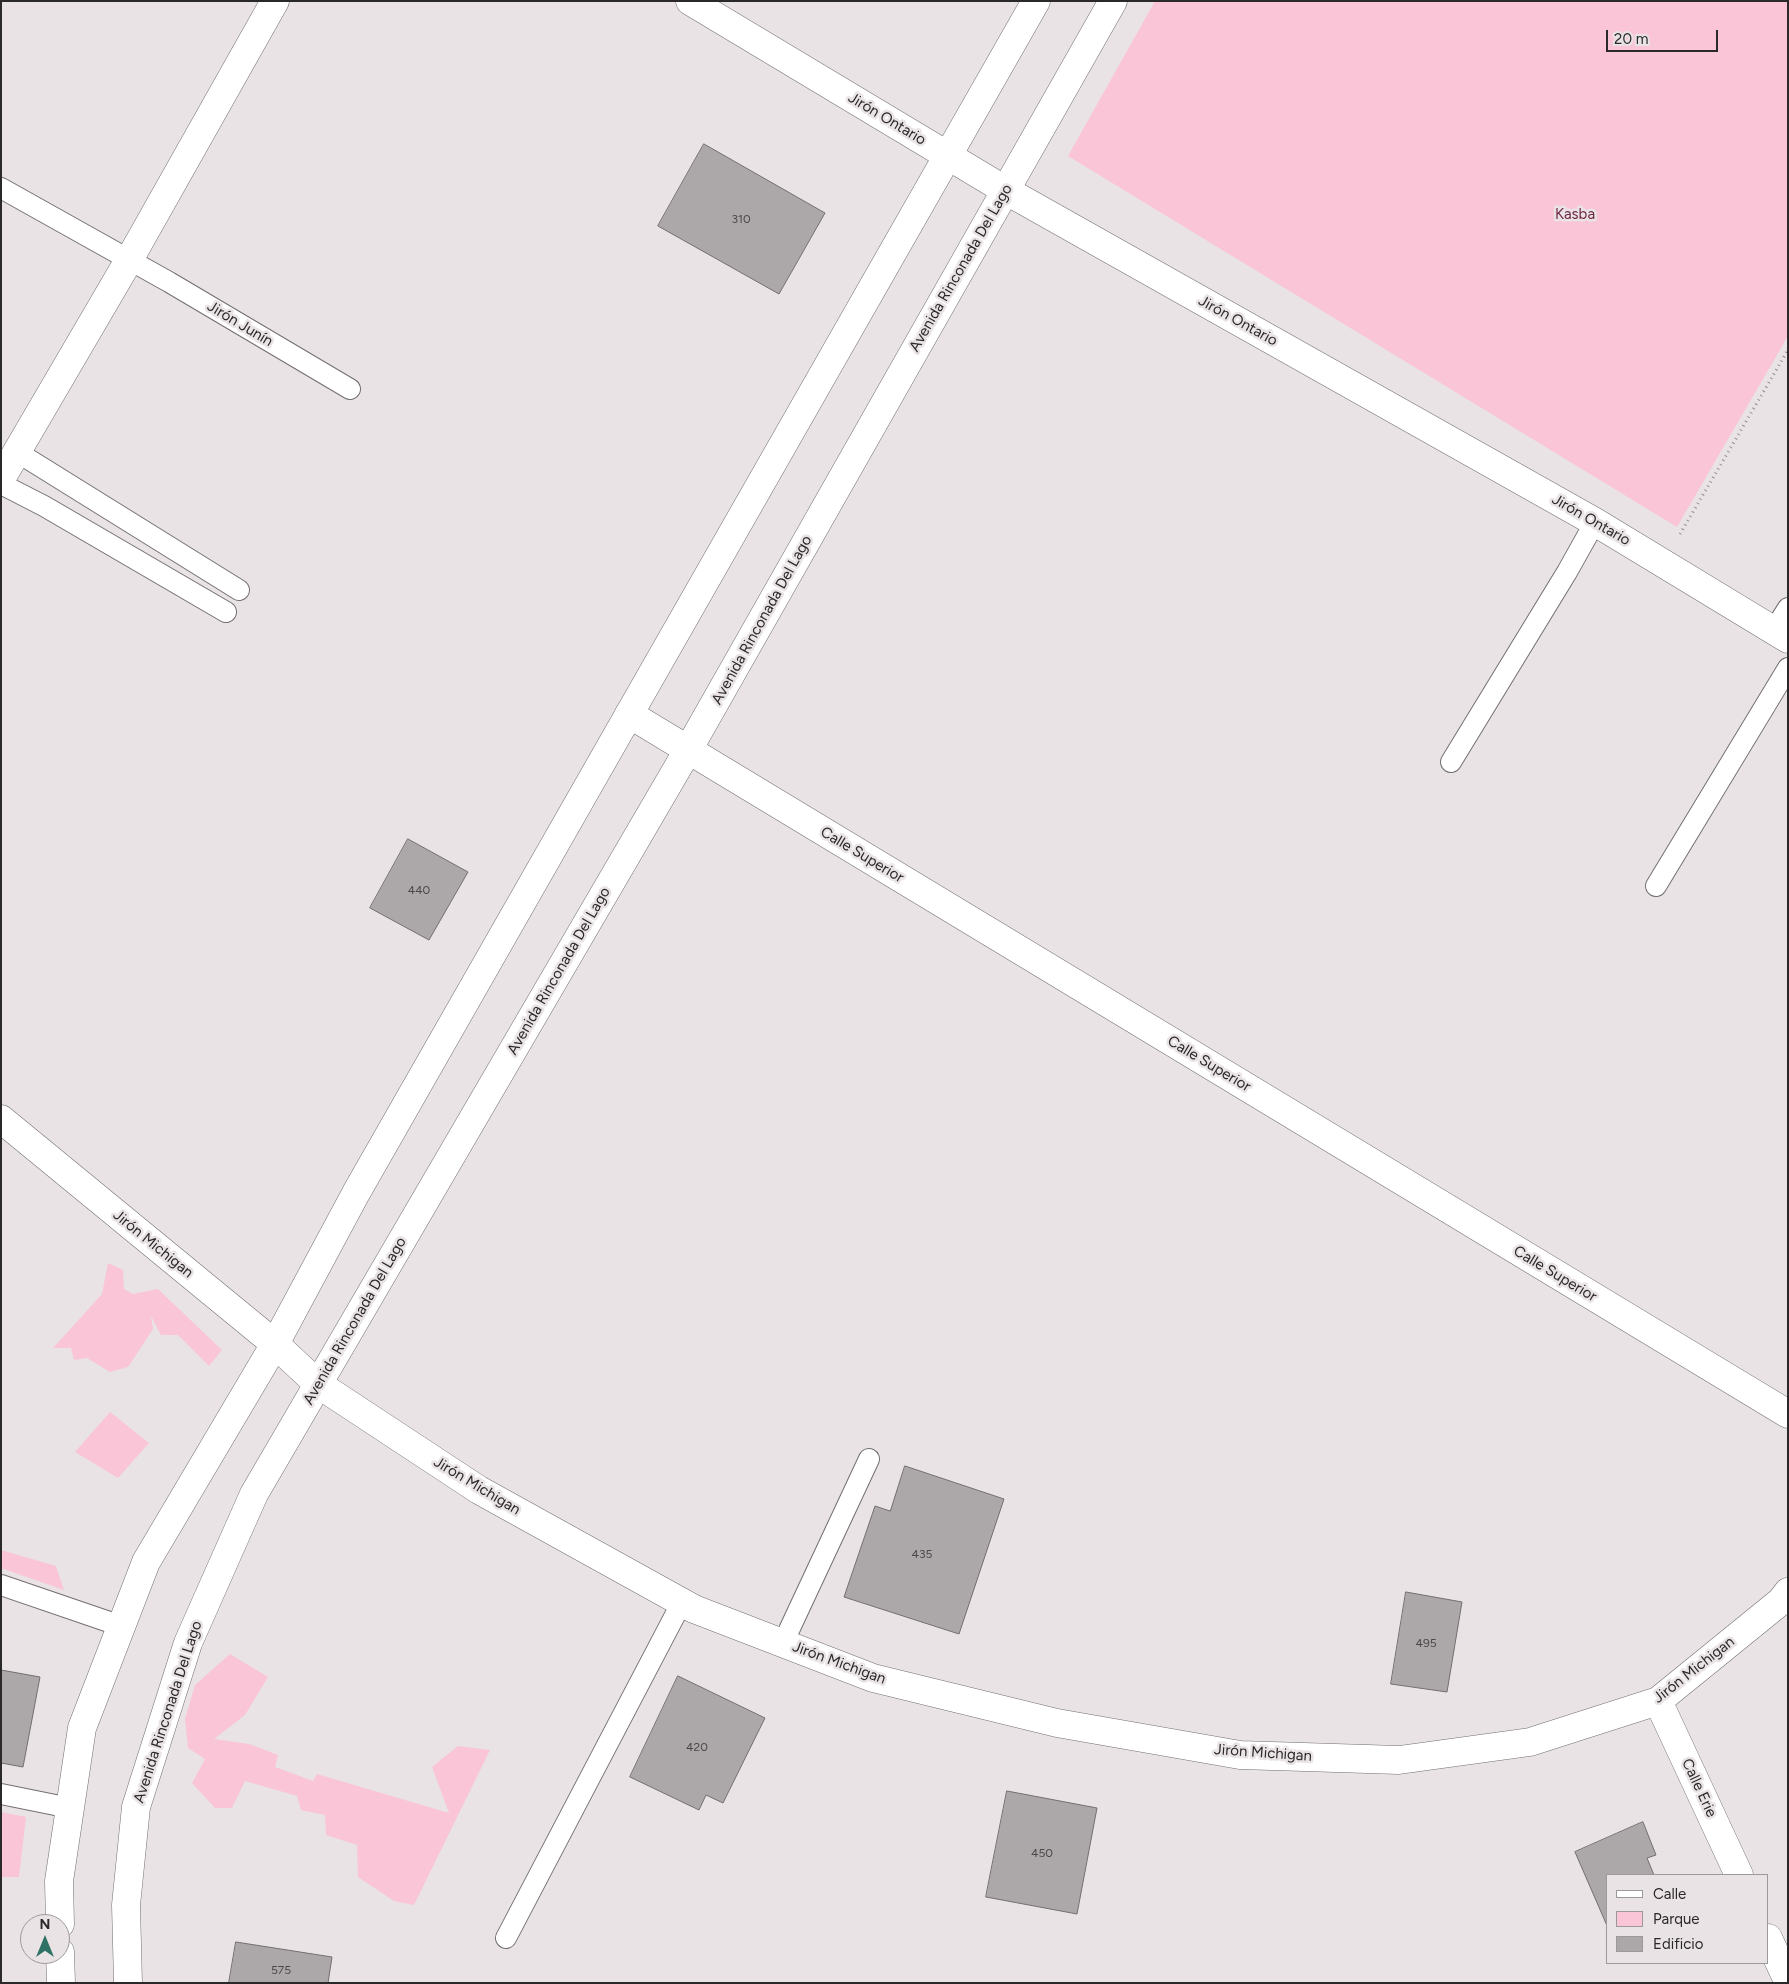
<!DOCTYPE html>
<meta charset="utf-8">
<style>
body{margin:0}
#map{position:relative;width:1789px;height:1984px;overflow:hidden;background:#e9e3e5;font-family:Figtree,sans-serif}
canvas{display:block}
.frame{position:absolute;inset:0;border:2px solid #2a2829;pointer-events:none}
.legend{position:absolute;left:1606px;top:1874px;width:162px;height:90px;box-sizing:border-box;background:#e9e3e5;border:1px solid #9d989a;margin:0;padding:6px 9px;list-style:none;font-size:15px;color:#2a2829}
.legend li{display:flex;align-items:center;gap:10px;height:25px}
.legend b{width:25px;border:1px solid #9d989a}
.north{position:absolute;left:20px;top:1914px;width:50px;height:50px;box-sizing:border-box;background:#e9e3e5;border:1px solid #9d989a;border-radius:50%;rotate:0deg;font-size:14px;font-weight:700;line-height:20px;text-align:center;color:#2a2829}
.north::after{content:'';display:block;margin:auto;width:18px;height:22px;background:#2f7265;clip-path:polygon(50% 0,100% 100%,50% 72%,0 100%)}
.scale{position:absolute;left:1606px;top:30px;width:112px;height:22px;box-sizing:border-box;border:2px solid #2a2829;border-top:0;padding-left:6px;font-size:15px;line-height:18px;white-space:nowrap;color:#2a2829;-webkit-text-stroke:4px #e9e3e5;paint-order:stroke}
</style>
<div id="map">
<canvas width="1789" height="1984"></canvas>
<div class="frame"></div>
<ul class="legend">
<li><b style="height:6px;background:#fff"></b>Calle</li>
<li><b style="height:14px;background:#fac5d6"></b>Parque</li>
<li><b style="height:14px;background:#aca7a9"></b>Edificio</li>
</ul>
<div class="north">N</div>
<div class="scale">20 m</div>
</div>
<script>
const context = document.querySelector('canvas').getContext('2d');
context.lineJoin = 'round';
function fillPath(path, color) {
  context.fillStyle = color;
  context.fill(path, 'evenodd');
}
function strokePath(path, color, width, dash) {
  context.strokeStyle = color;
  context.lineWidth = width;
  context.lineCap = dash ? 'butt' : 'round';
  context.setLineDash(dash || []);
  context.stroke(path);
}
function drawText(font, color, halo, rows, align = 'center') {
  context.font = font + ' Figtree,sans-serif';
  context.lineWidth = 5;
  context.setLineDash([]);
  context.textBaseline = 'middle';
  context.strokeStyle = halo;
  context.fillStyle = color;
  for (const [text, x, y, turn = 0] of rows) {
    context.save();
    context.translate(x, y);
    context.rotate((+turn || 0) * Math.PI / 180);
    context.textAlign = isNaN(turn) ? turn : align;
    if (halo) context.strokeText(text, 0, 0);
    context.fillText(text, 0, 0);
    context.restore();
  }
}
const green = new Path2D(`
 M1155,1H1788V336L1677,527L1068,156Z
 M108,1263L123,1270L124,1289L133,1294L158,1289L222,1350L209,1366L178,1335H161L151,1316L153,1329L128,1367L110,1372L87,1358L74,1360L71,1348H53L102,1294Z
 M110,1412L149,1443L118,1478L75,1452Z
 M1,1550L56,1566L64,1590L1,1568Z
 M230,1654L268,1677L245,1715L214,1739L249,1744L278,1755L275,1767L313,1781L317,1774L449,1813L432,1767L458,1746L490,1750L414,1905L394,1901L358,1877L357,1845L326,1835L325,1815L301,1810L297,1796L245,1781L232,1808H215L192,1783L205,1759L188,1748L185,1719L195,1685Z
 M1,1812L26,1817L19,1877H1Z`);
const building = new Path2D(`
 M704,144L825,213L779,294L658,226Z
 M408,839L468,872L429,940L370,908Z
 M905,1466L1004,1499L959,1634L844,1597L875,1506L890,1511Z
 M1406,1592L1462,1602L1447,1692L1391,1684Z
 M1,1670L40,1677L23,1767L1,1763Z
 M678,1676L765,1718L723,1803L706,1795L699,1810L630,1777Z
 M1007,1791L1097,1808L1077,1914L986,1897Z
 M1643,1822L1656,1855L1647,1858L1654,1875H1608V1928L1575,1852Z
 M236,1942L332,1957L328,1983H229Z`);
const path = new Path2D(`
 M1680,534L1788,350`);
const lane = new Path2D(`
 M1,188L169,282L350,389
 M17,452L239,590
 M1,484L44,506L226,612
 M1774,630L1788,608
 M1451,762L1567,572L1595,522
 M1656,886L1788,668
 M1,1585L121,1626
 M783,1643L869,1459
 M1,1794L70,1808
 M506,1938L682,1602`);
const street = new Path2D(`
 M690,1L1005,190L1595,522L1788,639
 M1,479L129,260L275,1
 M629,714L1788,1414
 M1,1119L275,1344L318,1384L479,1490L694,1609L873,1678L1057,1723L1240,1755L1399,1760L1530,1742L1658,1701L1781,1601L1788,1592
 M1658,1701L1739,1875
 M1768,1938L1788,1981`);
const secondary = new Path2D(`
 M60,1924L59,1881L82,1728L146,1562L275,1344L356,1193L1036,1
 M60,1952L61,1983
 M128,1983L126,1905L136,1807L188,1643L254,1494L688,750L1113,1`);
const numberNames = [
 ["310",741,219],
 ["440",419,890],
 ["435",922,1554],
 ["495",1426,1643],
 ["420",697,1747],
 ["450",1042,1853],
 ["575",281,1970]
];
const streetNames = [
 ["Jirón Ontario",887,119,31],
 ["Avenida Rinconada Del Lago",961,268,-60],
 ["Jirón Ontario",1238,321,29],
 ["Jirón Junín",240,324,31],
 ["Jirón Ontario",1591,520,30],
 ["Avenida Rinconada Del Lago",762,620,-61],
 ["Calle Superior",862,855,31],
 ["Avenida Rinconada Del Lago",559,971,-60],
 ["Calle Superior",1209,1064,31],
 ["Jirón Michigan",153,1244,39],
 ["Calle Superior",1555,1274,31],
 ["Avenida Rinconada Del Lago",355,1321,-60],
 ["Jirón Michigan",477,1486,31],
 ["Jirón Michigan",839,1663,20],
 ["Jirón Michigan",1694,1670,-38],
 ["Avenida Rinconada Del Lago",168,1712,-72],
 ["Jirón Michigan",1263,1753,4],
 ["Calle Erie",1699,1788,65]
];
const parkNames = [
 ["Kasba",1575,215]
];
fillPath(green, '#fac5d6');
fillPath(building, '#aca7a9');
strokePath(building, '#736e6f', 1);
strokePath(lane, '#736f70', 22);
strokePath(street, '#736f70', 29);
strokePath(secondary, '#736f70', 29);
strokePath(path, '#938e90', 3, [1, 4]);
strokePath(lane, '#fff', 20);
strokePath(street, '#fff', 28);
strokePath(secondary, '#fff', 28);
drawText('12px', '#4a4849', null, numberNames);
drawText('15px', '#2a2829', '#e9e3e5', streetNames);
drawText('15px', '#6f2744', '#e9e3e5', parkNames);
</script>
